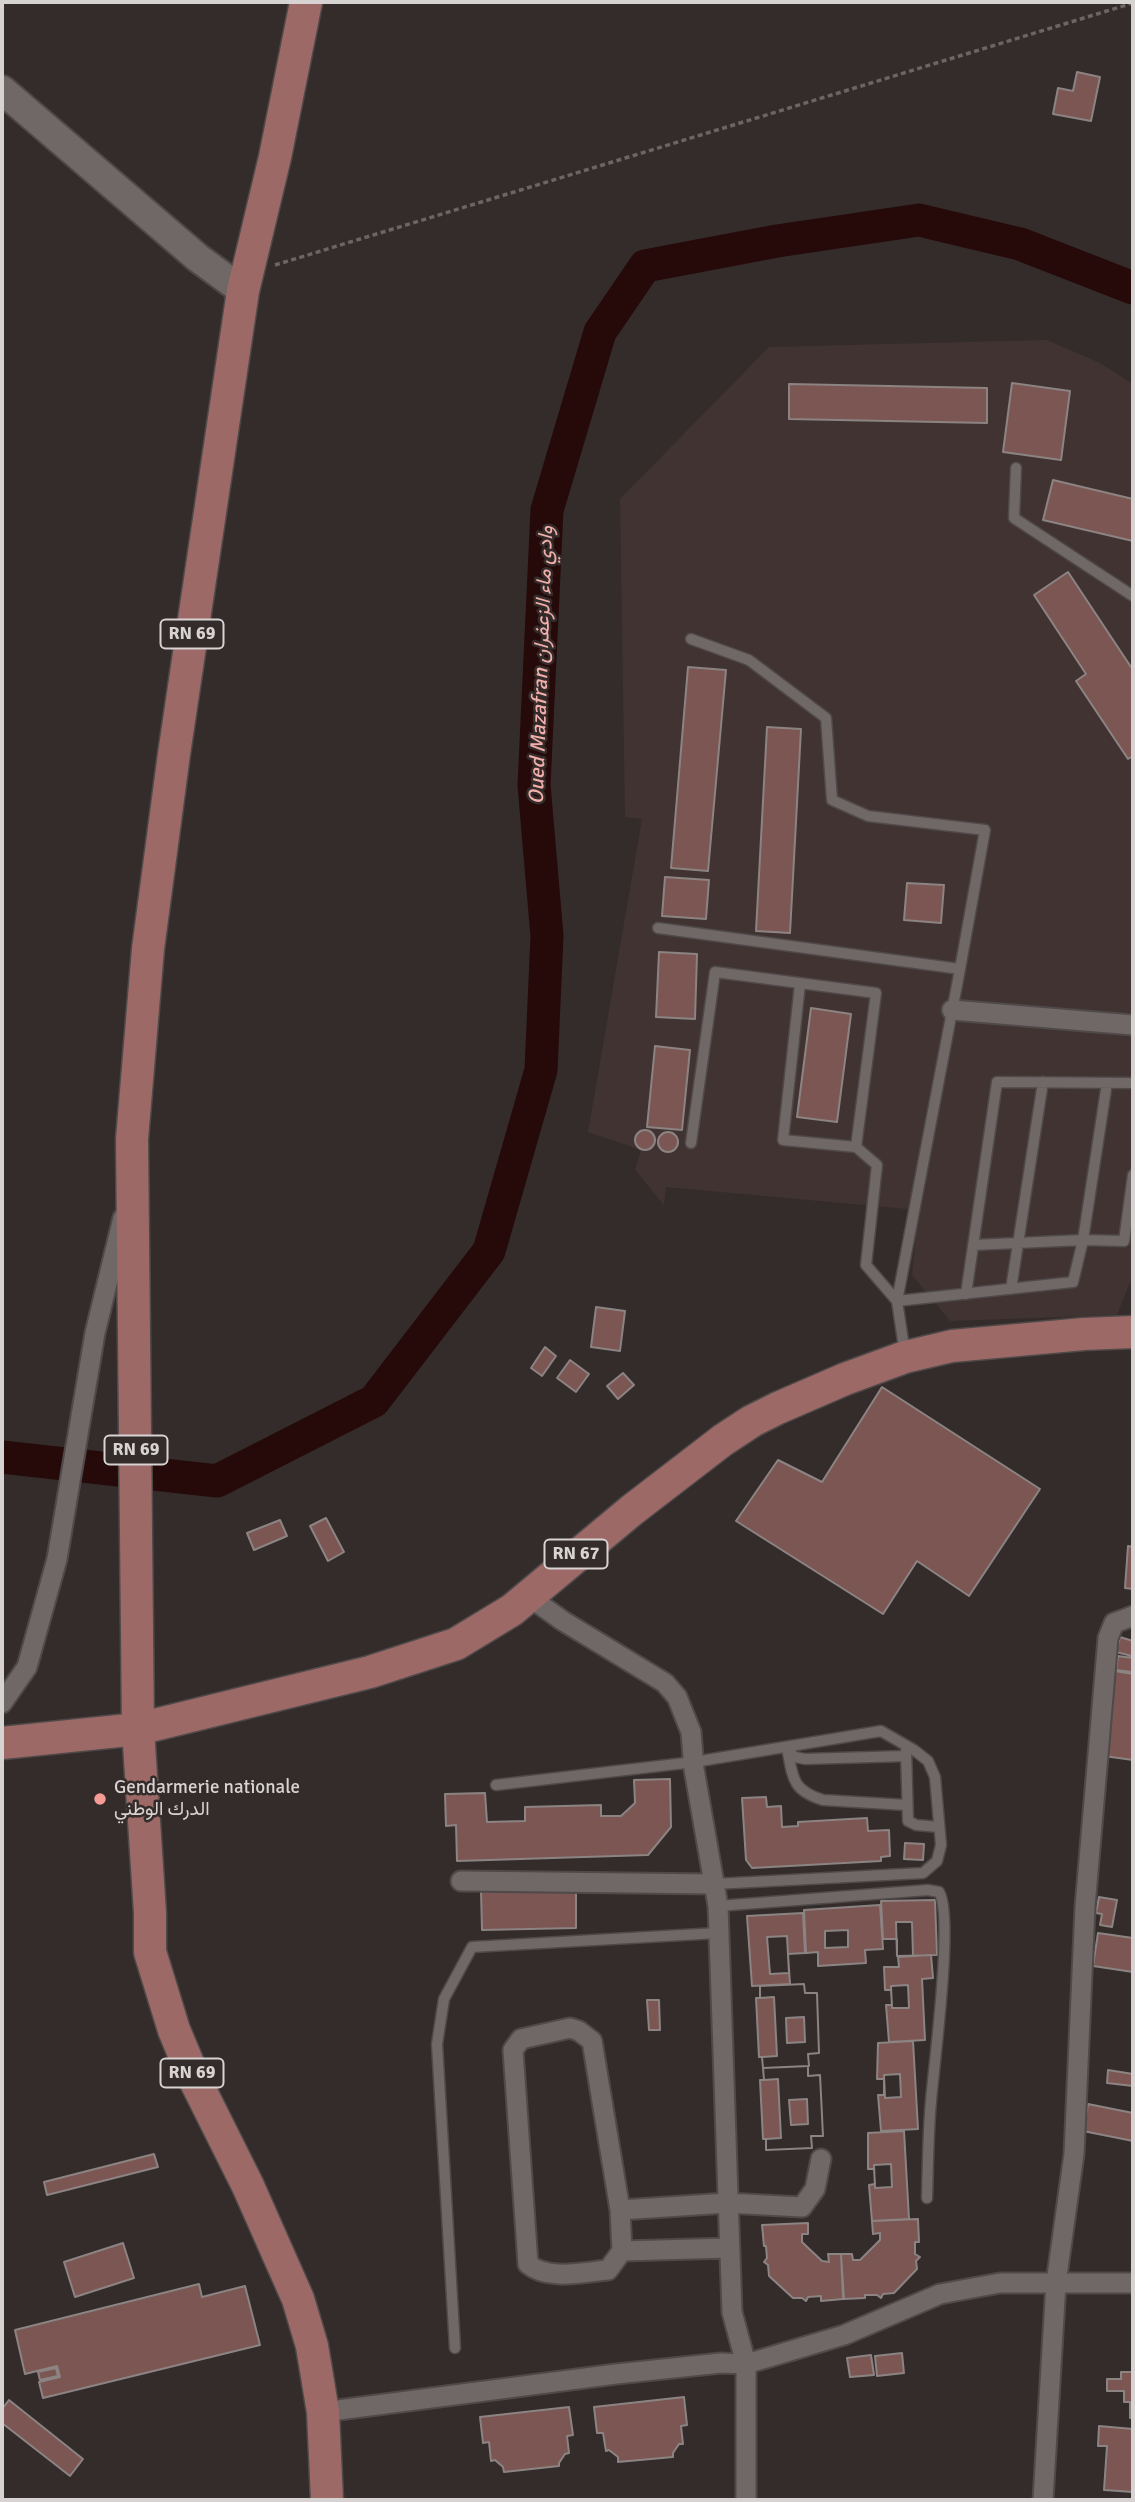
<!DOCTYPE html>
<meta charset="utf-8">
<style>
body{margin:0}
#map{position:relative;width:1135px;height:2502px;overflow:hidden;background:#332c2b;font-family:Signika,sans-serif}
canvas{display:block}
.frame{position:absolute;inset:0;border:4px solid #d8d3d3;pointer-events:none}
</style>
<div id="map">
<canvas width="1135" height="2502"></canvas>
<div class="frame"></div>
</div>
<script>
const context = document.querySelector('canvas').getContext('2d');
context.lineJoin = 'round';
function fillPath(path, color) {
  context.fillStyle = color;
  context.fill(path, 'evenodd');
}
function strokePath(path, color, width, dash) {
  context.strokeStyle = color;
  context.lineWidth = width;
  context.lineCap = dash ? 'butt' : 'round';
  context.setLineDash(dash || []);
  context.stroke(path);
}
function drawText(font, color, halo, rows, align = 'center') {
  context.font = font + ' Signika,Vazirmatn,sans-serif';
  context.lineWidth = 5;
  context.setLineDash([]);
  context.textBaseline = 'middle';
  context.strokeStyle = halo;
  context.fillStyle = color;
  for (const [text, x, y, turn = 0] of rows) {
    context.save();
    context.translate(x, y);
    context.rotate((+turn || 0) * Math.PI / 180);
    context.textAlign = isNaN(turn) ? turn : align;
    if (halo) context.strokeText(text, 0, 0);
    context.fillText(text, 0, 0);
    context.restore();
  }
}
const built = new Path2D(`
 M1047,340L1100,363L1133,384V1282H1130L1117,1315L950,1321L912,1275L918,1210L666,1187L664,1205L635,1170L641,1150L588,1132L642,819L625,817L620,499L769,347Z`);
const river = new Path2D(`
 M2,1457L217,1481L374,1401L489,1251L541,1070L547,936L534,785L547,510L600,332L645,266L777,241L919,220L1020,244L1133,288`);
const building = new Path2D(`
 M1077,72L1100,77L1091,121L1053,114L1058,88L1073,91Z
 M1012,383L1070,391L1061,460L1003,452Z
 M789,384L987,388V423L789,419Z
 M1053,480L1133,499V541L1043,520Z
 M1068,572L1133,670V756L1128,759L1076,681L1086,674L1034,595Z
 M688,667L726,670L708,871L671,868Z
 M767,727L801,729L790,933L756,931Z
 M665,877L709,880L706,919L662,916Z
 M907,883L944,885L941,923L904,920Z
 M659,952L697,954L695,1019L656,1017Z
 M811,1008L851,1014L837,1122L797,1117Z
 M655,1046L690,1050L682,1130L647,1127Z
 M635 1140a10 10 0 1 1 20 0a10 10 0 1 1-20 0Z
 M658 1142a10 10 0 1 1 20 0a10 10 0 1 1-20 0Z
 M596,1307L625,1311L620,1351L591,1347Z
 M545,1347L556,1356L542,1376L531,1368Z
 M570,1360L589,1374L576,1392L557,1378Z
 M623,1373L634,1385L618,1399L607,1386Z
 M882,1387L1040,1489L969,1596L917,1561L883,1614L736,1521L778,1460L822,1482Z
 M326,1518L344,1552L328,1561L310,1526Z
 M280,1520L287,1536L254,1550L247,1533Z
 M1128,1546L1133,1547V1589L1125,1588Z
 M1120,1637L1133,1641L1132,1656L1116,1652Z
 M1118,1656L1133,1658L1132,1672L1116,1670Z
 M1115,1671L1133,1674V1760L1104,1756Z
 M670,1779L671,1827L648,1855L457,1861L456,1825L446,1826L445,1794L485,1793L487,1822L525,1821V1807L601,1805V1816H621L635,1803L634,1780Z
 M766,1797L767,1807L781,1806L782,1827L798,1826V1822L867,1818L868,1831L889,1830L890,1856L881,1857V1861L752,1868L746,1860L742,1798Z
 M905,1843L924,1844L923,1860L904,1859Z
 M576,1889V1928L482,1930L481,1891Z
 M1099,1897L1117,1900L1112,1927L1100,1925L1102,1914L1096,1913Z
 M935,1900L937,1955L897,1956V1939H883L881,1901Z
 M880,1905L883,1949L865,1950L866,1963L818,1966V1952L806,1953L804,1910Z
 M803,1913L805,1953L788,1954L790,1984L752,1986L747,1916Z
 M896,1922H912L913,1956H897Z
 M848,1930V1947L825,1948V1931Z
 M1098,1933L1133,1938V1972L1093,1966Z
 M787,1936L789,1973L770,1974L767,1937Z
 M931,1955L933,1978L922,1979L925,2040L889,2042L886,2005H892L891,1990H885L884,1967H899L898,1957Z
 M804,1984L805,1993H817L819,2053L808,2054L809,2066L763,2068L762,2057L777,2056L774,1997L760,1998V1986Z
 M804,1984L805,1993H817L819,2053L808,2054L809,2066L763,2068L762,2057H759L756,1998H760V1986Z
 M908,1985L909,2008H892L891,1986Z
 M647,2000H659L660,2030H649Z
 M804,2017L805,2042L787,2043L786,2018Z
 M913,2041L918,2129L881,2131L878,2095H884V2079H877L878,2043Z
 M808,2066V2076L820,2075L823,2136H811L812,2148L766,2150V2139L781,2138L778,2079L764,2080L763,2068Z
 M808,2066V2076L820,2075L823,2136H811L812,2148L766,2150V2139H763L760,2080H764L763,2068Z
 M1108,2070L1133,2074V2086L1107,2083Z
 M900,2074L901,2097L885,2098L884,2075Z
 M807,2099L808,2124L791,2125L789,2100Z
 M1088,2104L1133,2113V2141L1083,2131Z
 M904,2131L909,2219L872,2221L869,2185L875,2184L874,2169H868V2133Z
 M154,2154L158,2167L47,2195L44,2182Z
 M891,2164L892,2187L875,2188L874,2165Z
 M918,2219L919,2242H915V2254L920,2257L916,2261L917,2269L894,2293L883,2294L881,2298L877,2295H865V2298L844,2299L841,2254H852L853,2260H860L880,2240V2233L873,2234L872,2221Z
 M808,2223V2234H802V2242L822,2261L829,2262L828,2254H841L843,2299L821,2301V2296L808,2297L806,2301L802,2298H793L769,2276L768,2265L764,2262L767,2258L766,2246H764L762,2225Z
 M123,2243L134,2278L75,2297L64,2262Z
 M199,2284L202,2297L245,2286L260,2345L43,2398L39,2382L60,2377L57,2366L25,2374L15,2330Z
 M902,2353L904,2373L877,2376L875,2356Z
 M871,2355L874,2375L850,2377L847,2358Z
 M56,2368L58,2376L40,2380L38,2372Z
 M1121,2372H1133V2418H1130V2402H1124V2391H1107V2379H1121Z
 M684,2397L687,2425L681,2426L683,2444H679L673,2453V2457L618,2462V2457L609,2450L606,2451L603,2433H597L594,2407Z
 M9,2400L83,2459L70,2476L2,2423V2409Z
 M569,2407L573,2435L567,2436L569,2453L565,2454L559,2463V2466L504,2472L503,2467L495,2460L491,2461L489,2442L483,2443L480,2417Z
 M1099,2426L1133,2429V2492L1104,2490L1107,2446H1098Z`);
const path = new Path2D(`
 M275,265L1133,3`);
const service = new Path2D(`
 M1016,468L1014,518L1133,596
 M691,639L749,660L826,718L832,800L868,816L985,830L960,969
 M658,928L960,969L897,1301L905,1354
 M800,984L783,1140L856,1147
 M691,1143L715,972L876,993L856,1147L877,1165L866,1265L897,1301L1073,1282L1083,1240L1124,1241L1133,1175
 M973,1245L1083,1240L1107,1083
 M1011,1289L1043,1082
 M966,1294L997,1082L1133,1083
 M906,1749L908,1821L916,1825L939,1827
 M787,1750L795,1757L805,1759L906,1756
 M788,1753C793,1780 794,1791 823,1800L906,1805
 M496,1785L694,1762L881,1731L914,1750L928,1761L935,1777L941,1845L937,1861L923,1873L714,1884
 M718,1906L928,1890L939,1892C954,1915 934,2064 931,2101C928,2133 928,2166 927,2198
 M455,2348L437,2044L444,1999L472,1947L718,1933`);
const minor = new Path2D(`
 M952,1010L1133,1025
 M528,1596L563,1621L665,1683L677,1697L691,1732L694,1769L718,1906L732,2312L746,2364V2500
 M2,1703L27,1667L57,1559L95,1333L123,1218
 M461,1881L714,1884
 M570,2028L579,2031L592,2041L620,2210L622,2251L608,2270C584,2272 548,2281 528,2264L513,2050L521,2039Z
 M620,2210L727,2203L802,2207L815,2189L821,2159
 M622,2251L729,2248
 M323,2412L616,2374L721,2363L746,2364L844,2335L940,2294L1000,2283H1133
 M1043,2500L1056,2283L1074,2154L1085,1907L1108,1638L1114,1623L1133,1616`);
const secondary = new Path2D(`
 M2,90L198,258L243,291`);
const primary = new Path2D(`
 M306,2L275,157L243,291L174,754L148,949L132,1139L138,1729L150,1913V1952L174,2030L194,2078L248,2186L298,2299L312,2346L323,2412L327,2500
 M2,1743L138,1729L370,1672L456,1644L512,1610L632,1510L723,1440L752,1421L778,1408L845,1379L905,1357L952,1346L1084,1334L1133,1332`);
const markers = [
 [100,1799,7,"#f59c96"]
];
const shields = [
 [192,634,63],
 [136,1450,63],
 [576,1554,63],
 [192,2073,63]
];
const shieldNames = [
 ["RN 69",192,634],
 ["RN 69",136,1450],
 ["RN 67",576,1554],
 ["RN 69",192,2073]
];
const poiNames = [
 ["Gendarmerie nationale",114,1788],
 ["الدرك الوطني",114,1810]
];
const waterNames = [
 ["Oued Mazafran وادي ماء الزعفران",542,665,-88]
];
fillPath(built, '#413332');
strokePath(river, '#260909', 33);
fillPath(building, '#7b5653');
strokePath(building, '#8c8383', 2);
strokePath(service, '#4f4949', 13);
strokePath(minor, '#4f4949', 23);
strokePath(secondary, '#4f4949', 32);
strokePath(primary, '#4f4949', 35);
strokePath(path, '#6b6564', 3.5, [5, 3.5]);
strokePath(service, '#706867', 10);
strokePath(minor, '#706867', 19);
strokePath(secondary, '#706867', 28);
strokePath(primary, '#9c6966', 32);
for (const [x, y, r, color] of markers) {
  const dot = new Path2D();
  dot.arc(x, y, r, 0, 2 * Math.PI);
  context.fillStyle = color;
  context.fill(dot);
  strokePath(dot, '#332c2b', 2.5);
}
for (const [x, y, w] of shields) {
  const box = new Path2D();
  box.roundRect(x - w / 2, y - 14.5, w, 29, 5);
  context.fillStyle = '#332c2b';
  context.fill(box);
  strokePath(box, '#d8d3d3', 2);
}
drawText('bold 18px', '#d8d3d3', null, shieldNames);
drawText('19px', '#d8d3d3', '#332c2b', poiNames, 'left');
drawText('italic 21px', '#f2aea9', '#332c2b', waterNames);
</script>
